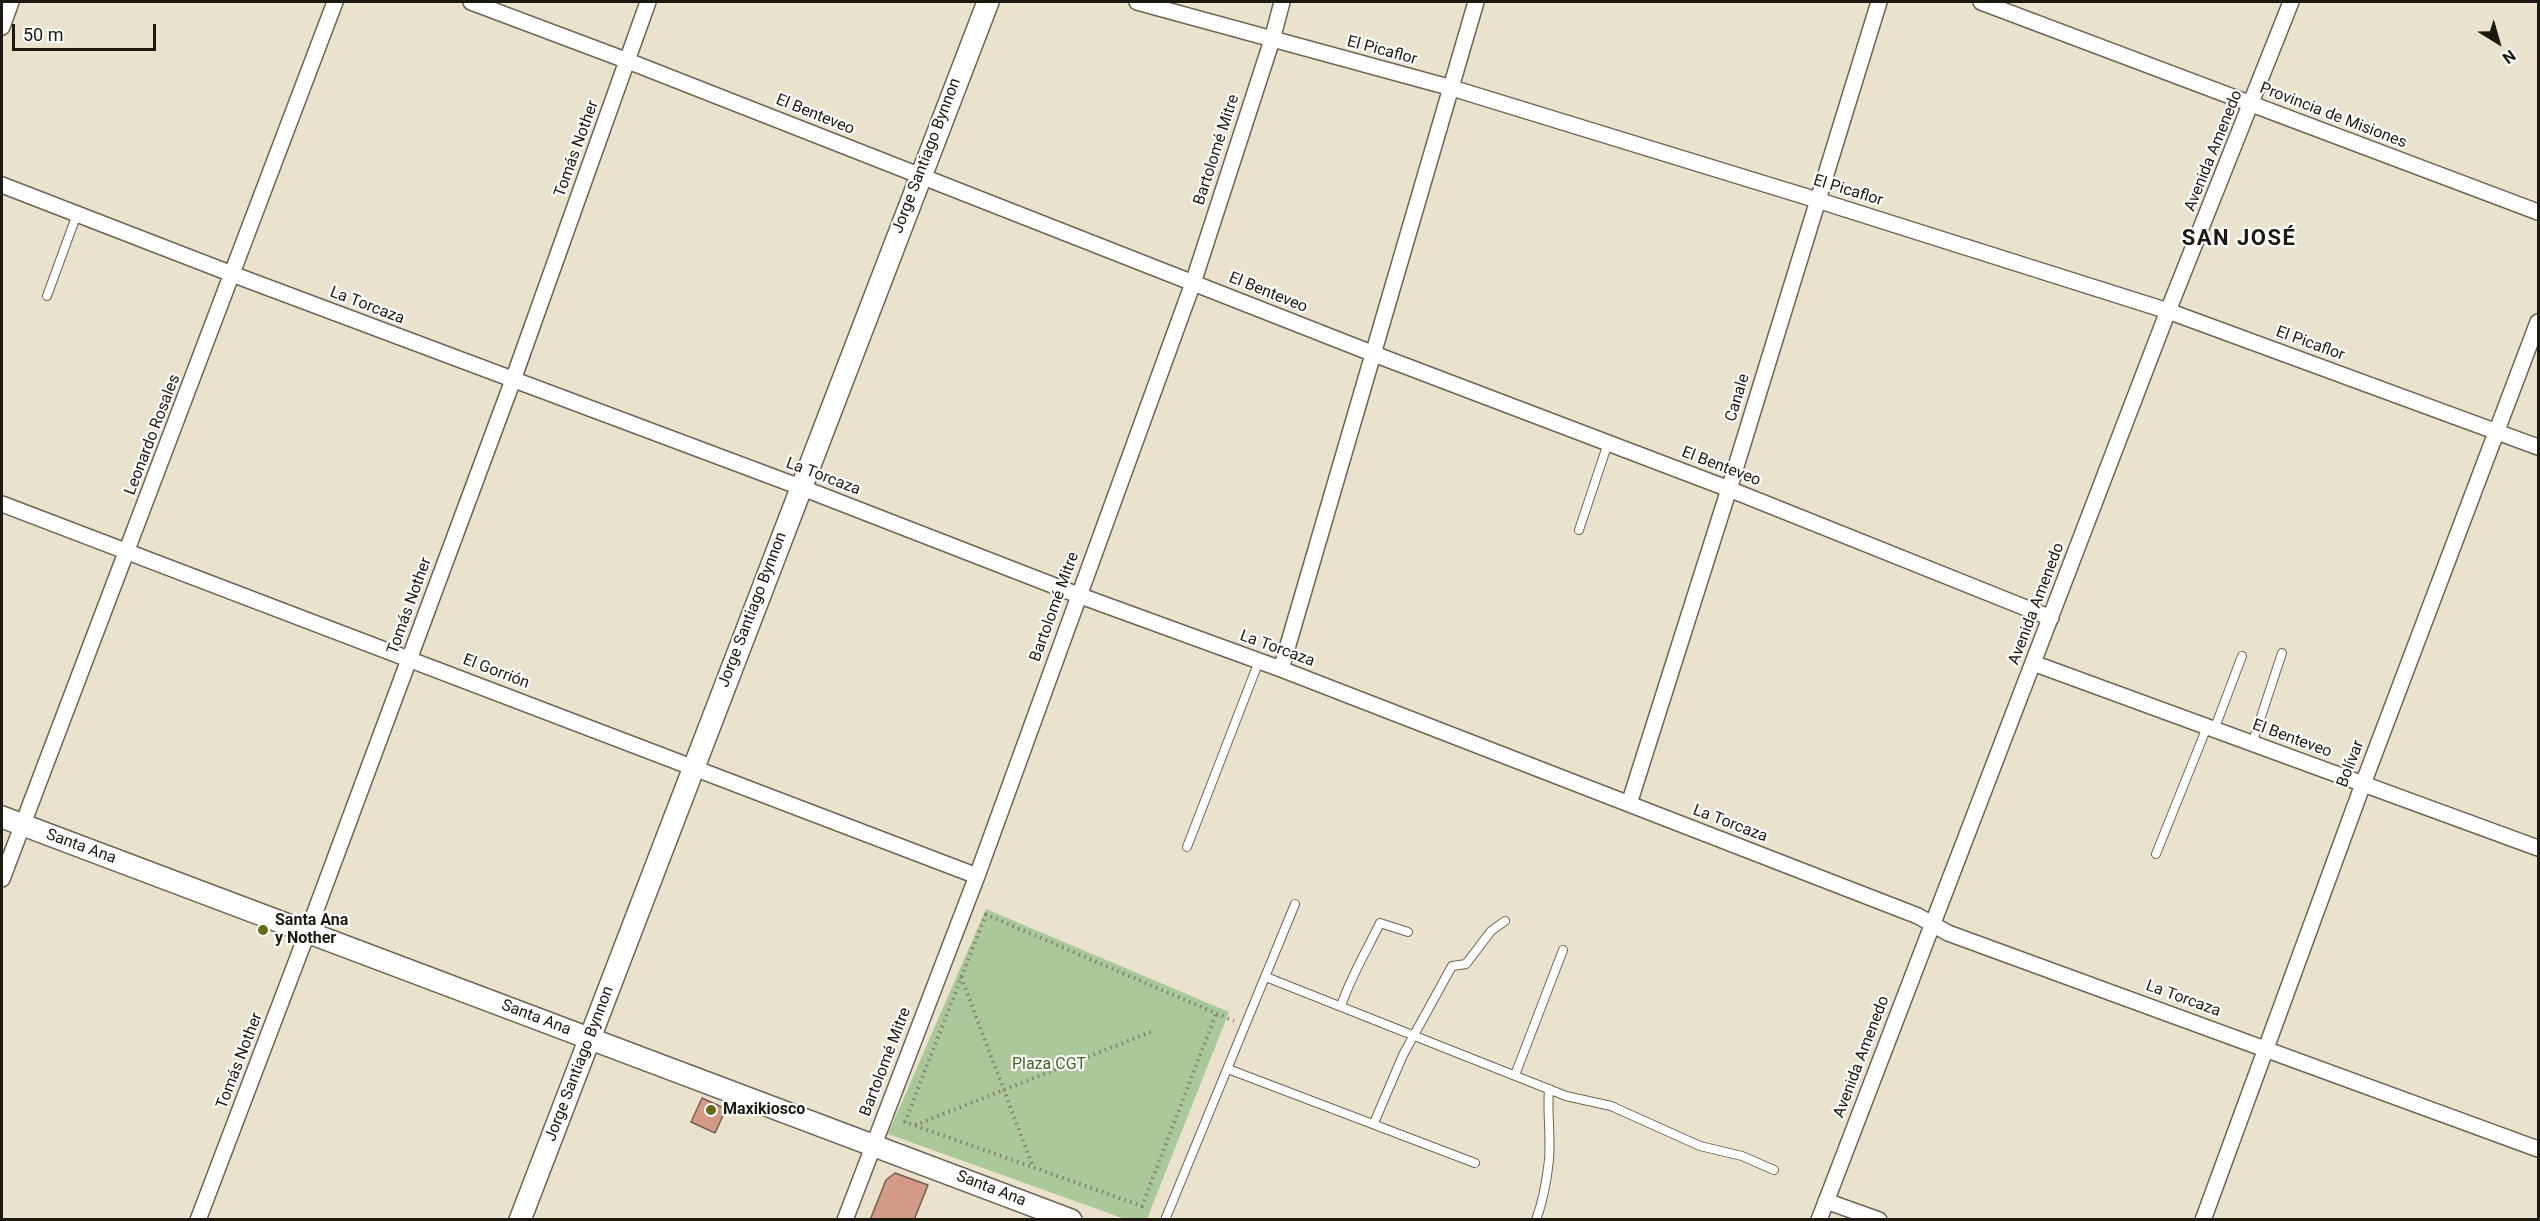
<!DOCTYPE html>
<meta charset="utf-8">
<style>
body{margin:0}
#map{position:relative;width:2540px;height:1221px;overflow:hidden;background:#ebe2cd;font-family:Roboto,sans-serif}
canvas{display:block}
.frame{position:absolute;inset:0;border:3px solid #1c1911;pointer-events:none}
.north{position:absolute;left:2468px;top:12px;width:60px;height:60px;-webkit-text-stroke:4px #fff;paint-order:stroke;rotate:143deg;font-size:16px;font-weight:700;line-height:24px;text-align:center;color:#1c1911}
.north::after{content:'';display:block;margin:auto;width:21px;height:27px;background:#1c1911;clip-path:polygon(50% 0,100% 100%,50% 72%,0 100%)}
.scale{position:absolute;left:12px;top:24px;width:144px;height:27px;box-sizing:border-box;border:3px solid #1c1911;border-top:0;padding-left:8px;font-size:18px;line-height:21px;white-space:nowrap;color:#1c1911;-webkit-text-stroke:4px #fff;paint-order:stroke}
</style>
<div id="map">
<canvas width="2540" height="1221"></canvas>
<div class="frame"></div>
<div class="north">N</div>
<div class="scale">50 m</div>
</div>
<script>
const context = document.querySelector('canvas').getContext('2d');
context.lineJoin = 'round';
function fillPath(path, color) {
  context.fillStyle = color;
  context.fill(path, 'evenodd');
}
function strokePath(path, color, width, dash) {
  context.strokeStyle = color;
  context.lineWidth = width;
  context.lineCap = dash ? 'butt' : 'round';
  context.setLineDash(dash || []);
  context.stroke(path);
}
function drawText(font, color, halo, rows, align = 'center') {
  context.font = font + ' Roboto,sans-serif';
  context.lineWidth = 4.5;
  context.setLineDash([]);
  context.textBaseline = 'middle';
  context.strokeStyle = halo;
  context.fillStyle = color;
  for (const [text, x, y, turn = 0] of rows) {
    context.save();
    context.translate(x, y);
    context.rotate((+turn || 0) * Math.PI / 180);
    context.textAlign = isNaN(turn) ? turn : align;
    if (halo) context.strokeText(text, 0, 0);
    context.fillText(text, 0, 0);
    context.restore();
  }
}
const green = new Path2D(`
 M986,909L1229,1012L1147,1219H1125L888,1134Z`);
const building = new Path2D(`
 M702,1098L726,1109L715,1133L691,1122Z
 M895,1173L928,1185L914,1220H870L886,1180Z`);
const path = new Path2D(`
 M985,914L1234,1021
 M986,914L905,1122L1142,1206L1216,1014
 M961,977L1033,1167
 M915,1125L1151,1032`);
const lane = new Path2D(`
 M47,296L77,214
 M1579,530L1608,443
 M2214,730L2242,656
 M2252,744L2282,653
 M1187,847L1259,661
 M2156,854L2207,727
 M1266,977L1566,1096L1611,1106L1700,1146L1742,1156L1774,1170
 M1341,1006C1350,978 1367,950 1380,923L1408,932
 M1228,1069L1475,1163
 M1515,1075L1563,950
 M1374,1123L1403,1055L1452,966L1466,964L1491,931L1505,921
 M1165,1220L1295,904
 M1536,1220C1543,1201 1547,1179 1549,1160C1551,1136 1547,1112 1549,1089`);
const street = new Path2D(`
 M471,2L628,61L1374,354L1729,489L2051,618
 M1137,2L1452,88L1817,200L2168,311L2538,447
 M1981,2L2538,212
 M2,27L11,2
 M2,185L232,274L800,487L1078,595L1281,669L1918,916L1948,933L2538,1149
 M2,504L977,876
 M2033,663L2538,848
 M1281,669L1476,2
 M1629,804L1729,489L1879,2
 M2,879L335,2
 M1826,1201L1879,1220
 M198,1220L308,931L513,380L648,2
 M845,1220L977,876L1193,283L1272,40L1282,2
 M1819,1220L2168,311L2291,2
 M2203,1220L2363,784L2538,322`);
const secondary = new Path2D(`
 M2,817L1071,1220
 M520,1220L988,2`);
const markers = [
 [263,930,6,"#646d13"],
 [711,1110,6,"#646d13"]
];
const streetNames = [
 ["El Picaflor",1382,51,15],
 ["El Benteveo",815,115,22],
 ["Provincia de Misiones",2333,116,21],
 ["Tomás Nother",577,149,-70],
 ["Bartolomé Mitre",1217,150,-72],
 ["Avenida Amenedo",2214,151,-68],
 ["Jorge Santiago Bynnon",927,156,-69],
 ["El Picaflor",1848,191,17],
 ["El Benteveo",1268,293,22],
 ["La Torcaza",367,306,21],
 ["El Picaflor",2310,344,20],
 ["Canale",1738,398,-73],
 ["Leonardo Rosales",153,435,-69],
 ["El Benteveo",1721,467,21],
 ["La Torcaza",823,477,21],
 ["Avenida Amenedo",2037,604,-69],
 ["Tomás Nother",410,606,-70],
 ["Bartolomé Mitre",1055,607,-70],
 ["Jorge Santiago Bynnon",753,610,-69],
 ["La Torcaza",1277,649,20],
 ["El Gorrión",496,672,21],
 ["El Benteveo",2292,739,20],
 ["Bolívar",2351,764,-69],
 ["La Torcaza",1730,824,21],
 ["Santa Ana",81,847,20],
 ["La Torcaza",2183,999,20],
 ["Santa Ana",536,1018,21],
 ["Avenida Amenedo",1862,1057,-69],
 ["Tomás Nother",240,1061,-69],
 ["Bartolomé Mitre",886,1062,-69],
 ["Jorge Santiago Bynnon",580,1064,-69],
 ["Santa Ana",991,1189,21]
];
const poiNames = [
 ["Santa Ana",275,921],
 ["y Nother",275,939],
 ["Maxikiosco",723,1110]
];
const parkNames = [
 ["Plaza CGT",1049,1065]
];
const districtNames = [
 ["SAN JOSÉ",2239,239]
];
fillPath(green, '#abc899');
fillPath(building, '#d49a85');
strokePath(building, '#735f57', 1.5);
strokePath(lane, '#6d6552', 10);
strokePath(street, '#6d6552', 18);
strokePath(secondary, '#6d6552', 24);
strokePath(path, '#847e70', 4, [1.5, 4.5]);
strokePath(lane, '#fff', 8);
strokePath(street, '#fff', 15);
strokePath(secondary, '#fff', 21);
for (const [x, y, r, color] of markers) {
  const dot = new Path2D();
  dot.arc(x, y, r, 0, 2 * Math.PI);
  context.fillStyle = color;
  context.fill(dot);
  strokePath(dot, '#fff', 2);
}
drawText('16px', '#1c1911', '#fff', streetNames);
drawText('bold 16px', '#1c1911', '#fff', poiNames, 'left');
drawText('16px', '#3e6421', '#fff', parkNames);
context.letterSpacing = '1.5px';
drawText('bold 22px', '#1c1911', '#fff', districtNames);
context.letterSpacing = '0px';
</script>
